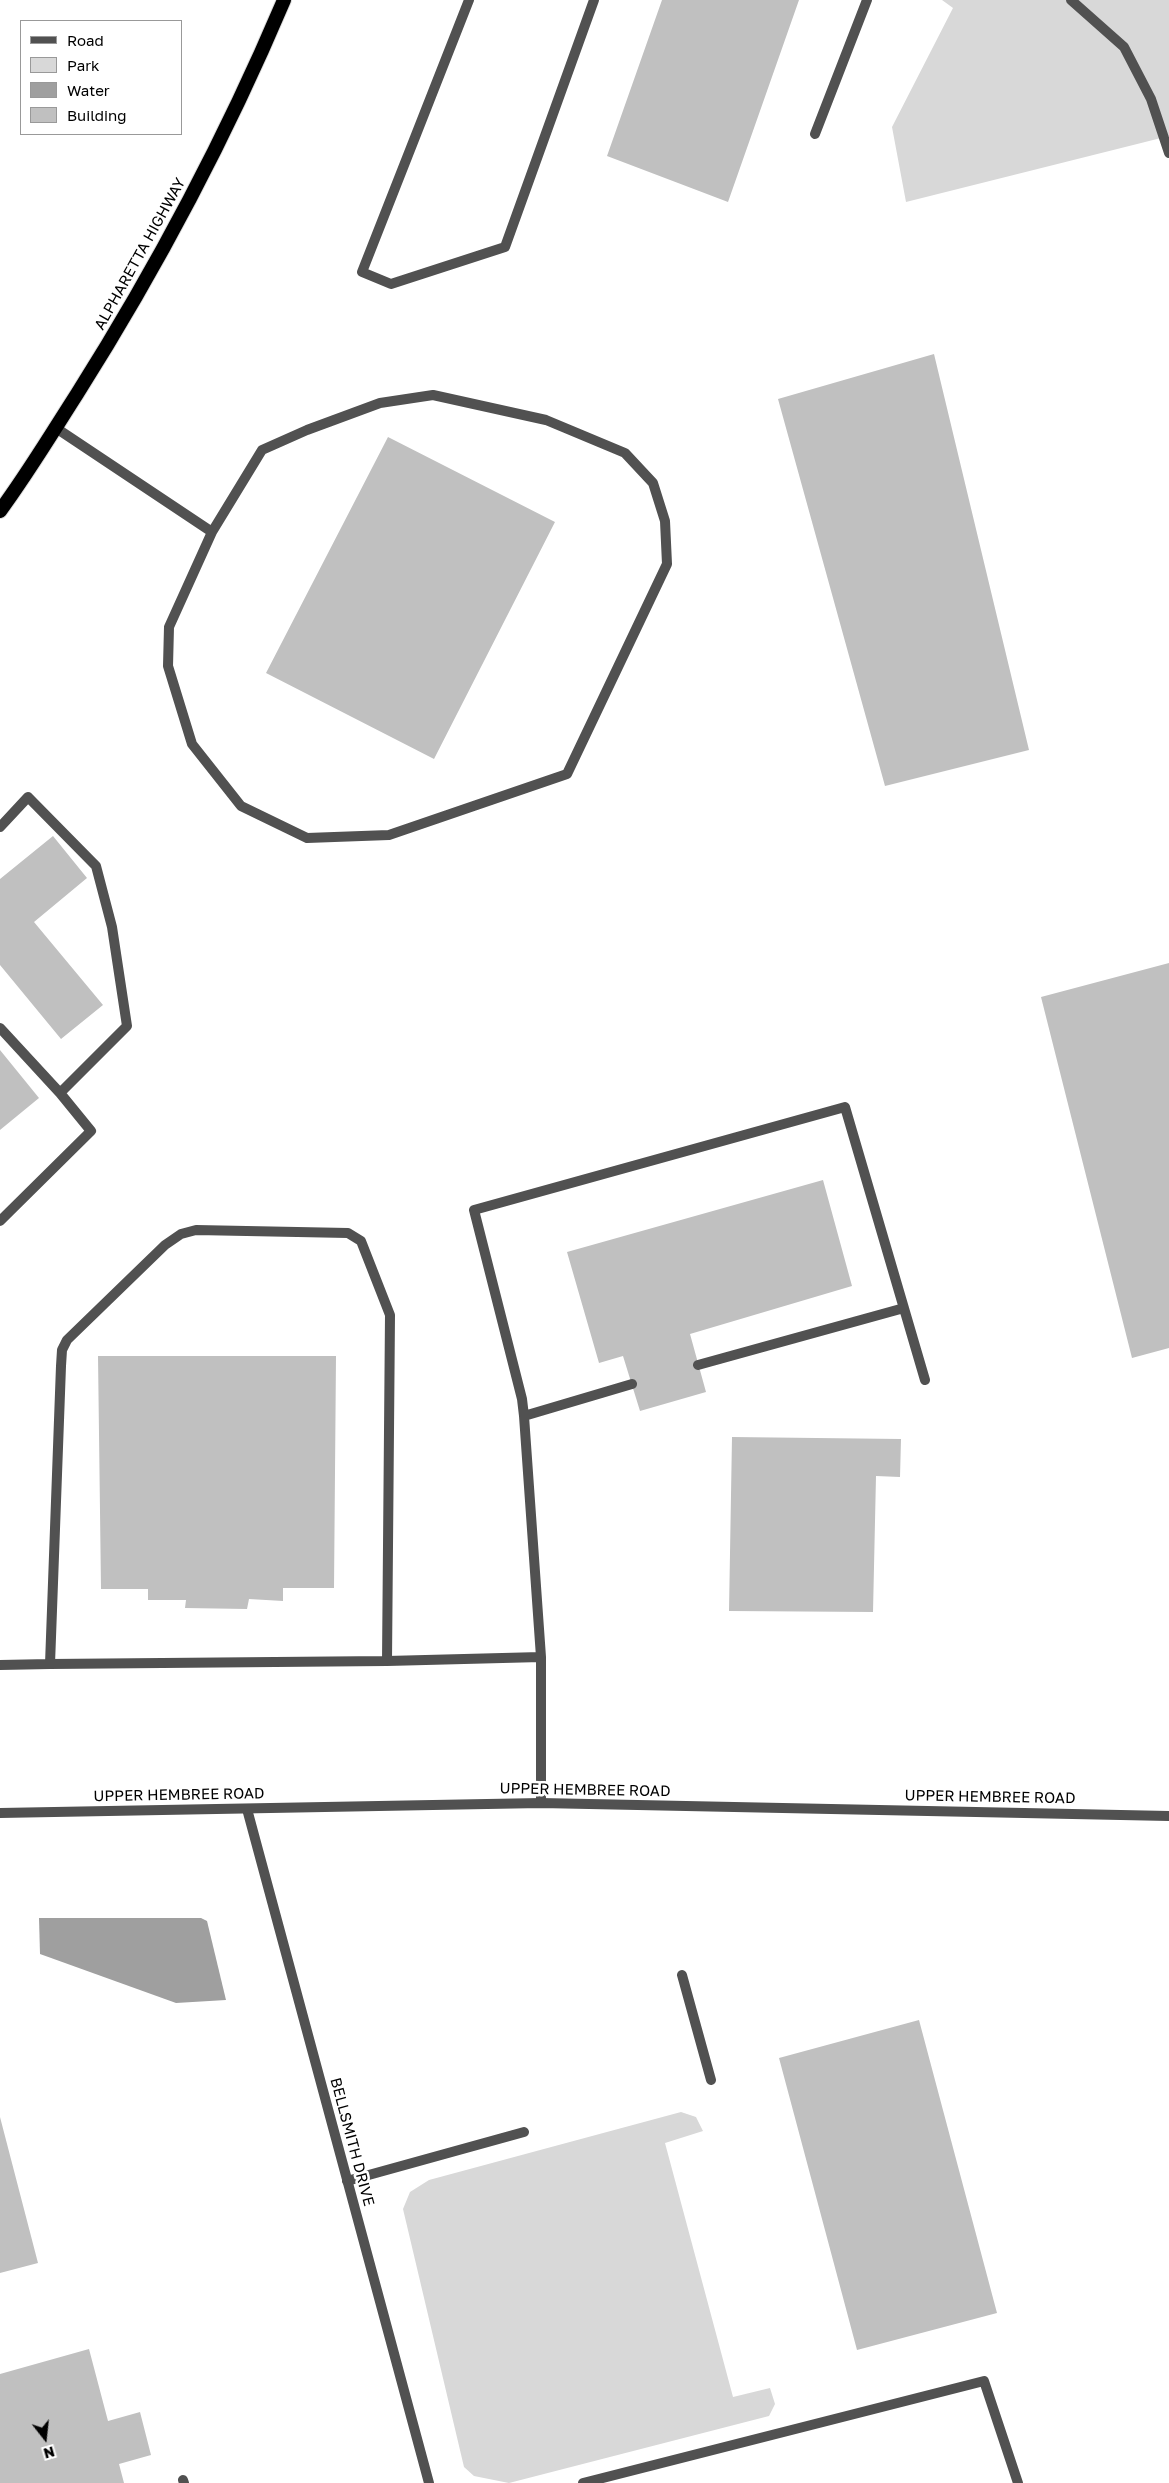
<!DOCTYPE html>
<style>
body{margin:0}
#map{position:relative;width:1169px;height:2483px;overflow:hidden;background:#fff;font-family:"Golos Text",sans-serif}
canvas{display:block}
.legend{position:absolute;left:20px;top:20px;width:162px;height:115px;box-sizing:border-box;background:#fff;border:1px solid #999;margin:0;padding:6px 9px;list-style:none;font-size:15px;color:#000}
.legend li{display:flex;align-items:center;gap:10px;height:25px}
.legend b{width:25px;border:1px solid #999}
.north{position:absolute;left:20px;top:2413px;width:50px;height:50px;-webkit-text-stroke:4px #fff;paint-order:stroke;rotate:164deg;font-size:14px;font-weight:700;line-height:20px;text-align:center;color:#000}
.north::after{content:'';display:block;margin:auto;width:18px;height:22px;background:#000;clip-path:polygon(50% 0,100% 100%,50% 72%,0 100%)}
</style>
<div id="map">
<canvas width="1169" height="2483"></canvas>
<ul class="legend">
<li><b style="height:6px;background:#515151"></b>Road</li>
<li><b style="height:14px;background:#d8d8d8"></b>Park</li>
<li><b style="height:14px;background:#9f9f9f"></b>Water</li>
<li><b style="height:14px;background:#c0c0c0"></b>Building</li>
</ul>
<div class="north">N</div>
</div>
<script>
const context = document.querySelector('canvas').getContext('2d');
context.lineJoin = 'round';
function fillPath(path, color) {
  context.fillStyle = color;
  context.fill(path, 'evenodd');
}
function strokePath(path, color, width, dash) {
  context.strokeStyle = color;
  context.lineWidth = width;
  context.lineCap = dash ? 'butt' : 'round';
  context.setLineDash(dash || []);
  context.stroke(path);
}
function drawText(font, color, halo, rows, align = 'center') {
  context.font = font + ' "Golos Text",sans-serif';
  context.lineWidth = 5;
  context.setLineDash([]);
  context.textBaseline = 'middle';
  context.strokeStyle = halo;
  context.fillStyle = color;
  for (const [text, x, y, turn = 0] of rows) {
    context.save();
    context.translate(x, y);
    context.rotate((+turn || 0) * Math.PI / 180);
    context.textAlign = isNaN(turn) ? turn : align;
    if (halo) context.strokeText(text, 0, 0);
    context.fillText(text, 0, 0);
    context.restore();
  }
}
const green = new Path2D(`
 M942,0H1169V136L906,202L892,127L953,8Z
 M681,2112L696,2117L703,2131L665,2143L733,2397L770,2388L775,2404L769,2416L509,2483L474,2476L464,2467L403,2209L410,2192L429,2180Z`);
const water = new Path2D(`
 M39,1918H201L207,1921L226,2000L176,2003L40,1954Z`);
const building = new Path2D(`
 M662,0H799L728,202L607,156Z
 M934,354L1029,750L885,786L778,399Z
 M388,437L555,522L434,759L266,673Z
 M53,836L87,878L34,922L103,1005L61,1039L0,965V879Z
 M1169,963V1348L1132,1358L1041,997Z
 M0,1050L39,1098L0,1130Z
 M823,1180L852,1286L690,1334L706,1392L640,1411L623,1356L599,1363L567,1252Z
 M98,1356H336L334,1588H283V1601L249,1599L247,1609L185,1608L186,1600H148V1589H101Z
 M732,1437L901,1439L900,1477L876,1476L873,1612L729,1611Z
 M919,2020L997,2313L857,2350L779,2058Z
 M0,2117L38,2263L0,2273Z
 M89,2349L108,2421L140,2412L151,2455L119,2464L124,2483H0V2374Z`);
const service = new Path2D(`
 M469,0L362,272L391,284L505,247L594,0
 M1071,0L1124,47L1151,99L1169,153
 M815,134L867,0
 M56,428L212,532L169,627L168,666L192,744L241,806L307,838L389,835L567,774L667,564L665,521L653,483L625,453L546,420L433,395L380,403L307,430L262,450L212,532
 M0,827L28,797L96,866L112,927L127,1026L60,1093L91,1131L0,1221
 M0,1028L60,1093
 M698,1365L904,1308
 M524,1416L632,1384
 M387,1661L541,1657
 M0,1665L50,1664L387,1661L390,1315L361,1241L348,1233L196,1230L181,1234L165,1245L67,1340L62,1350L61,1366L50,1664
 M541,1803V1657L524,1416L522,1399L474,1210L845,1107L925,1380
 M682,1975L711,2080
 M347,2181L524,2132
 M183,2480L184,2483
 M583,2483L984,2381L1018,2483`);
const minor = new Path2D(`
 M247,1809L429,2483`);
const tertiary = new Path2D(`
 M0,1813L541,1803L1169,1816`);
const trunk = new Path2D(`
 M0,511C28,473 52,433 77,394C156,269 226,137 284,0`);
const streetNames = [
 ["ALPHARETTA HIGHWAY",140,254,-61],
 ["UPPER HEMBREE ROAD",585,1790,1],
 ["UPPER HEMBREE ROAD",179,1795,-1],
 ["UPPER HEMBREE ROAD",990,1797,1],
 ["BELLSMITH DRIVE",352,2142,75]
];
fillPath(green, '#d8d8d8');
fillPath(water, '#9f9f9f');
fillPath(building, '#c0c0c0');
strokePath(trunk, '#dbdbdb', 16);
strokePath(service, '#515151', 10);
strokePath(minor, '#515151', 10);
strokePath(tertiary, '#515151', 10);
strokePath(trunk, '#000', 14);
drawText('15px', '#000', '#fff', streetNames);
</script>
